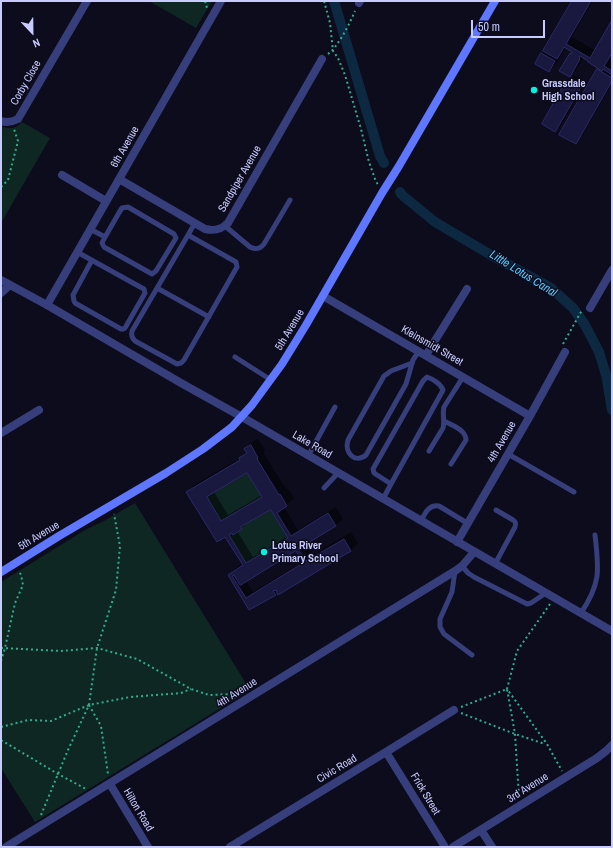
<!DOCTYPE html>
<style>
body{margin:0}
#map{position:relative;width:613px;height:848px;overflow:hidden;background:#0c0c1d;font-family:"Archivo Narrow",sans-serif}
canvas{display:block}
.frame{position:absolute;inset:0;border:2px solid #c8cbff;pointer-events:none}
.north{position:absolute;left:12px;top:12px;width:40px;height:40px;-webkit-text-stroke:3px #0c0c1d;paint-order:stroke;rotate:158deg;font-size:11px;font-weight:700;line-height:16px;text-align:center;color:#c8cbff}
.north::after{content:'';display:block;margin:auto;width:14px;height:18px;background:#c8cbff;clip-path:polygon(50% 0,100% 100%,50% 72%,0 100%)}
.scale{position:absolute;left:471px;top:20px;width:74px;height:18px;box-sizing:border-box;border:2px solid #c8cbff;border-top:0;padding-left:5px;font-size:12px;line-height:14px;white-space:nowrap;color:#c8cbff;-webkit-text-stroke:3px #0c0c1d;paint-order:stroke}
</style>
<div id="map">
<canvas width="613" height="848"></canvas>
<div class="frame"></div>
<div class="north">N</div>
<div class="scale">50 m</div>
</div>
<script>
const context = document.querySelector('canvas').getContext('2d');
context.lineJoin = 'round';
function fillPath(path, color) {
  context.fillStyle = color;
  context.fill(path, 'evenodd');
}
function strokePath(path, color, width, dash) {
  context.strokeStyle = color;
  context.lineWidth = width;
  context.lineCap = dash ? 'butt' : 'round';
  context.setLineDash(dash || []);
  context.stroke(path);
}
function drawText(font, color, halo, rows, align = 'center') {
  context.font = font + ' "Archivo Narrow",sans-serif';
  context.lineWidth = 3;
  context.setLineDash([]);
  context.textBaseline = 'middle';
  context.strokeStyle = halo;
  context.fillStyle = color;
  for (const [text, x, y, turn = 0] of rows) {
    context.save();
    context.translate(x, y);
    context.rotate((+turn || 0) * Math.PI / 180);
    context.textAlign = isNaN(turn) ? turn : align;
    if (halo) context.strokeText(text, 0, 0);
    context.fillText(text, 0, 0);
    context.restore();
  }
}
const green = new Path2D(`
 M149,1H212L196,28Z
 M22,122L50,138L1,223V126C9,130 16,129 22,122Z
 M247,473L262,497L221,521L207,497Z
 M135,503L250,690L35,822L1,768V582L85,530L104,521Z
 M271,510L288,538L246,563L229,535L232,533L233,534L242,529L241,527Z`);
const shadow = new Path2D(`
 M573,1H593L572,37L596,51L612,22V57L611,59L612,60V84L582,136L575,143L598,70L599,68L584,57L577,69L570,76L571,54L573,51L566,47L556,64L549,71L536,64L542,54L545,51Z
 M574,75L586,82L562,124L555,131L543,124L567,81Z
 M258,439L265,450L263,452L286,489L287,488L294,498L284,507L298,530L336,507L343,519L336,525L306,543L313,555L351,532L358,543L351,550L279,593L278,591L275,594L250,609L229,575L236,568L243,563L226,535L188,492L194,485L242,457L247,452L245,449L252,442ZM248,471L262,495L228,515L214,492ZM271,508L288,536L253,557L237,531L242,528L248,522ZM296,549L303,562L253,592L246,580Z`);
const canal = new Path2D(`
 M334,1L380,156L384,163
 M400,192L402,195L435,222L491,255L551,288L573,308L585,325L599,352L606,375L612,410`);
const building = new Path2D(`
 M572,1H591L566,44L590,58L612,20V53L604,66L612,71V75L603,69L602,71L588,62V61L580,56L579,58L580,59L570,77L559,71L570,53L571,54L572,52L564,47L557,59L543,51Z
 M541,53L555,61L549,72L535,64Z
 M597,69L612,78V81L576,144L559,135Z
 M566,81L580,89L555,132L542,124Z
 M251,445L258,458L257,459L279,495L280,494L287,506L277,513L291,536L328,513L336,526L298,549L306,561L344,539L351,551L278,595L276,590L273,591L276,595L249,610L228,575L243,565L225,537L217,542L186,492L240,460L239,458L247,453L244,449ZM247,473L262,497L221,521L207,497ZM271,510L288,538L246,563L229,535L232,533L233,535L242,529L241,527ZM296,551L303,563L246,598L232,576L234,575L240,585Z`);
const path = new Path2D(`
 M205,1L207,8
 M324,1L330,23L333,51L338,58L345,75L361,129L369,162L375,179L378,185
 M328,54C338,47 350,23 355,11
 M1,187L8,180L18,141L14,129
 M563,344L582,310
 M550,604L517,651L507,689L547,744L562,771
 M1,648L61,651L97,648L137,659L191,689L209,695L238,694
 M1,661L5,648L15,603L23,585L21,575L19,571
 M89,705L101,726L108,774
 M461,707L507,689L515,734L519,797
 M461,713L515,734L545,744
 M1,727L28,720L51,721L89,705L130,697L181,693L191,689
 M1,740L58,774L86,789
 M41,815L58,774L68,750L89,705L97,648L116,590L120,546L114,514`);
const service = new Path2D(`
 M225,226L250,247C256,250 260,249 264,244L290,200
 M90,229L105,237L120,211L122,208L128,207L174,234L176,238L156,271L152,274L104,247L102,243L105,237
 M188,235L236,262L237,267L184,360L181,363L177,364L135,341C132,338 131,335 132,331L195,223
 M77,252L142,288L144,289L145,293L125,328L123,329H121L75,303L74,301L73,295L92,260
 M157,288L209,317
 M235,357L271,380
 M412,363L391,371L384,376L348,440C344,453 355,464 366,455L406,384L413,360L419,351
 M444,421C452,425 466,430 466,440L451,464
 M429,451L443,428C445,421 442,414 444,407L463,377
 M508,454L574,492
 M308,456L335,407
 M324,488L338,473
 M383,499L391,484L442,392L443,390C441,384 433,379 427,377L423,381L373,469L374,473L391,484
 M421,521C425,513 429,504 439,506L467,523
 M495,564L515,527C516,523 516,522 513,520L496,510
 M462,566L468,573L474,577L527,604L531,603L546,593
 M455,571L452,592L440,619V627L444,634L472,655
 M581,613C601,583 599,570 595,535`);
const minor = new Path2D(`
 M359,3L360,1
 M1,121C7,123 12,122 18,119L87,1
 M62,175L106,201
 M119,179L205,229C214,231 221,230 228,223L322,59
 M1,293L10,285
 M323,296L530,416
 M47,305L221,1
 M590,308L612,270
 M426,355L467,289
 M1,433L39,410
 M457,542L530,416L565,352
 M386,752L445,847
 M110,784L148,847
 M481,830L492,847
 M6,847L455,571L462,566L474,552
 M230,847L386,752L454,710
 M453,847L597,758L606,751L612,745`);
const tertiary = new Path2D(`
 M1,280L47,305L181,383L242,417L612,631`);
const secondary = new Path2D(`
 M1,572L59,536L166,473L203,449L232,427L252,405L282,364L306,325L382,193L399,166L495,1`);
const markers = [
 [534,90,4,"#01f2e2"],
 [264,552,4,"#01f2e2"]
];
const streetNames = [
 ["Corby Close",26,83,-60],
 ["6th Avenue",125,147,-60],
 ["Sandpiper Avenue",240,179,-60],
 ["5th Avenue",290,330,-59],
 ["Kleinsmidt Street",432,346,30],
 ["4th Avenue",502,442,-60],
 ["Lake Road",312,445,30],
 ["5th Avenue",39,536,-31],
 ["4th Avenue",237,693,-32],
 ["Civic Road",337,769,-31],
 ["3rd Avenue",528,788,-32],
 ["Frick Street",425,794,59],
 ["Hilton Road",138,810,59]
];
const poiNames = [
 ["Grassdale",542,84],
 ["High School",542,97],
 ["Lotus River",272,546],
 ["Primary School",272,559]
];
const waterNames = [
 ["Little Lotus Canal",523,274,32]
];
fillPath(green, '#0f2722');
fillPath(shadow, '#0007');
strokePath(canal, '#0c2941', 10);
fillPath(building, '#19183e');
strokePath(building, '#2c2a6a', 1);
strokePath(path, '#2dae91', 2, [2, 3]);
strokePath(service, '#363f7c', 5);
strokePath(minor, '#363f7c', 8);
strokePath(tertiary, '#363f7c', 8);
strokePath(secondary, '#5f76ff', 8);
for (const [x, y, r, color] of markers) {
  const dot = new Path2D();
  dot.arc(x, y, r, 0, 2 * Math.PI);
  context.fillStyle = color;
  context.fill(dot);
  strokePath(dot, '#0c0c1d', 1.5);
}
drawText('11px', '#c8cbff', '#0c0c1d', streetNames);
drawText('bold 11px', '#c8cbff', '#0c0c1d', poiNames, 'left');
drawText('italic 12px', '#56ccff', '#0c0c1d', waterNames);
</script>
